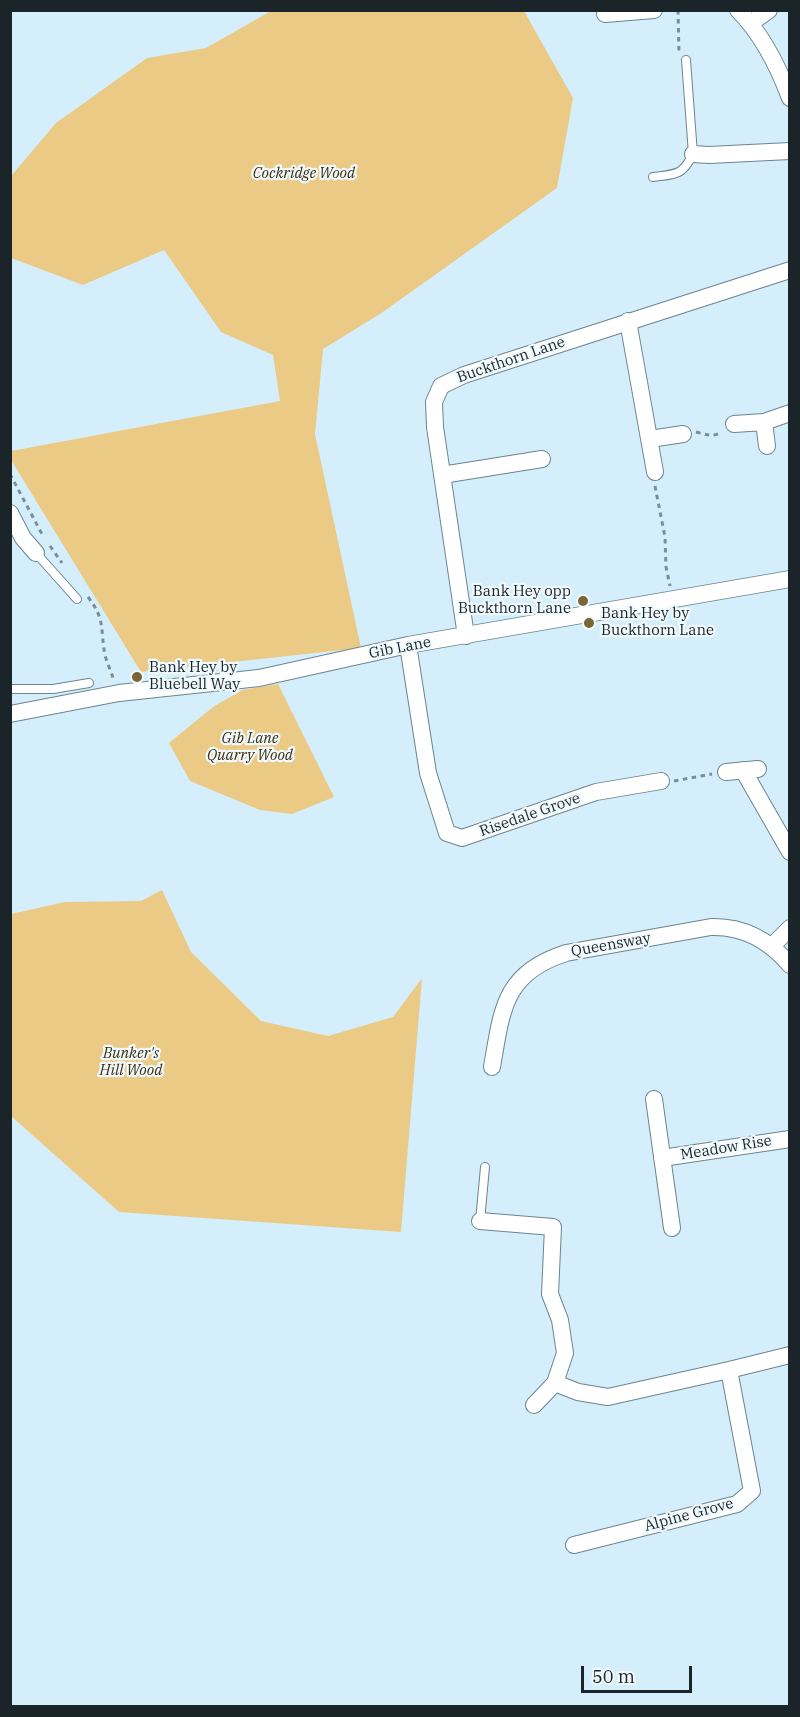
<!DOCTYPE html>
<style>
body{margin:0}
#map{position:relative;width:800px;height:1717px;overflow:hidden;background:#d4effb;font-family:"IBM Plex Serif",serif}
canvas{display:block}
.frame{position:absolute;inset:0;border:12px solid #1b2429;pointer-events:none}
.scale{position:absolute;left:581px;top:1666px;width:111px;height:27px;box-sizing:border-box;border:3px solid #1b2429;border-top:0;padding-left:8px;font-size:18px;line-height:21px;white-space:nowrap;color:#1b2429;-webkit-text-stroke:4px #eff9fe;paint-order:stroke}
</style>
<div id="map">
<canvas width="800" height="1717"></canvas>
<div class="frame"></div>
<div class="scale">50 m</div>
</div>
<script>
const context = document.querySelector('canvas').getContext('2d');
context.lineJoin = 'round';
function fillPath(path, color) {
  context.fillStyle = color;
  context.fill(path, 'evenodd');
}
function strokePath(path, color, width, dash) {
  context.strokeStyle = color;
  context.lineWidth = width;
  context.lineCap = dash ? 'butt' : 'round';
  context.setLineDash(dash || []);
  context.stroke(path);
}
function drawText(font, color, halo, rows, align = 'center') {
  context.font = font + ' "IBM Plex Serif",serif';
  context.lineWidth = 4.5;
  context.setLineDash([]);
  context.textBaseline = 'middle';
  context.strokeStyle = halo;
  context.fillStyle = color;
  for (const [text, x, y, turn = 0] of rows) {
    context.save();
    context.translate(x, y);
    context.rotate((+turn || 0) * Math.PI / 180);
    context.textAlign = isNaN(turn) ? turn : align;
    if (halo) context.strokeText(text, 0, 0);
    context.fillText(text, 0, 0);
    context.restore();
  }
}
const green = new Path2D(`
 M271,11H524L573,98L557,188L380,314L323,349L315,434L361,648L141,672L11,460V451L280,401L273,355L221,332L164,250L83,285L11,258V176L56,123L147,58L206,48Z
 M278,684L334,797L292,814L260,810L190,781L169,743L213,707L242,690Z
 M162,890L191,952L261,1021L328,1036L393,1017L422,978L401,1232L119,1212L11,1116V914L65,902L141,901Z`);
const path = new Path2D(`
 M678,10L679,54
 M696,432C705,434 713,438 721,432
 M10,474L43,536
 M655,486L665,537L666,567L670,586
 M50,546L62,563
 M88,597C106,620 100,630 105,655C107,663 111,671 113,678
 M674,781L712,774`);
const service = new Path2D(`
 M653,177C676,174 682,176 693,154L686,60
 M36,553L77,599
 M10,689H53L89,683
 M480,1221L485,1167`);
const minor = new Path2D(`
 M738,10C762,34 778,66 790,98
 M605,14L654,10
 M751,23L769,10
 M693,154L709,155L790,151
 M628,321L655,472
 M764,422L767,446
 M734,424L764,422L790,413
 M650,439L683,434
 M442,475L542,459
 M10,513L23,538L36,553
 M466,636L435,427L434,402L441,386L464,375L790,270
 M408,645L428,773L447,833L462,838L596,792L661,781
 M10,714L119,693L259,678L408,645L790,579
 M743,770L790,852
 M726,772L758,769
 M772,946L790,928
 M492,1067C502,1010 503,973 566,953L711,927C744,926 769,940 790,965
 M654,1099L672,1228
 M662,1158L790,1139
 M480,1221L553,1227L550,1294L560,1320L565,1353L555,1383L534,1405
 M555,1383L578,1392L608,1397L729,1370L790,1355
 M574,1545L737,1504L752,1491L729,1370`);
const markers = [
 [583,601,6,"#7b6535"],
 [589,623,6,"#7b6535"],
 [137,677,6,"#7b6535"]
];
const parkNames = [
 ["Cockridge Wood",304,174],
 ["Gib Lane",250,739],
 ["Quarry Wood",250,756],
 ["Bunker's",131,1054],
 ["Hill Wood",131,1071]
];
const streetNames = [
 ["Buckthorn Lane",511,360,-19],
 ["Gib Lane",400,648,-11],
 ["Risedale Grove",530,815,-19],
 ["Queensway",611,945,-10],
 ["Meadow Rise",726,1148,-9],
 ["Alpine Grove",689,1515,-15]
];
const poiNames = [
 ["Bank Hey opp",571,592,"right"],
 ["Buckthorn Lane",571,609,"right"],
 ["Bank Hey by",601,614],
 ["Buckthorn Lane",601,631],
 ["Bank Hey by",149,668],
 ["Bluebell Way",149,685]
];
fillPath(green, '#ebca86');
strokePath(service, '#6c848e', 10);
strokePath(minor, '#6c848e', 18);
strokePath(path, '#7b8d96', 3, [4.5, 4.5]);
strokePath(service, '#fff', 8);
strokePath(minor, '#fff', 16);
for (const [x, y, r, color] of markers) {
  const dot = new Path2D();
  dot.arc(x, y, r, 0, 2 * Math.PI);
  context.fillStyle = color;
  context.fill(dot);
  strokePath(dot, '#eff9fe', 2);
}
drawText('italic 15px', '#3e2e09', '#eff9fe', parkNames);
drawText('15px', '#1b2429', '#eff9fe', streetNames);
drawText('15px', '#1b2429', '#eff9fe', poiNames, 'left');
</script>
